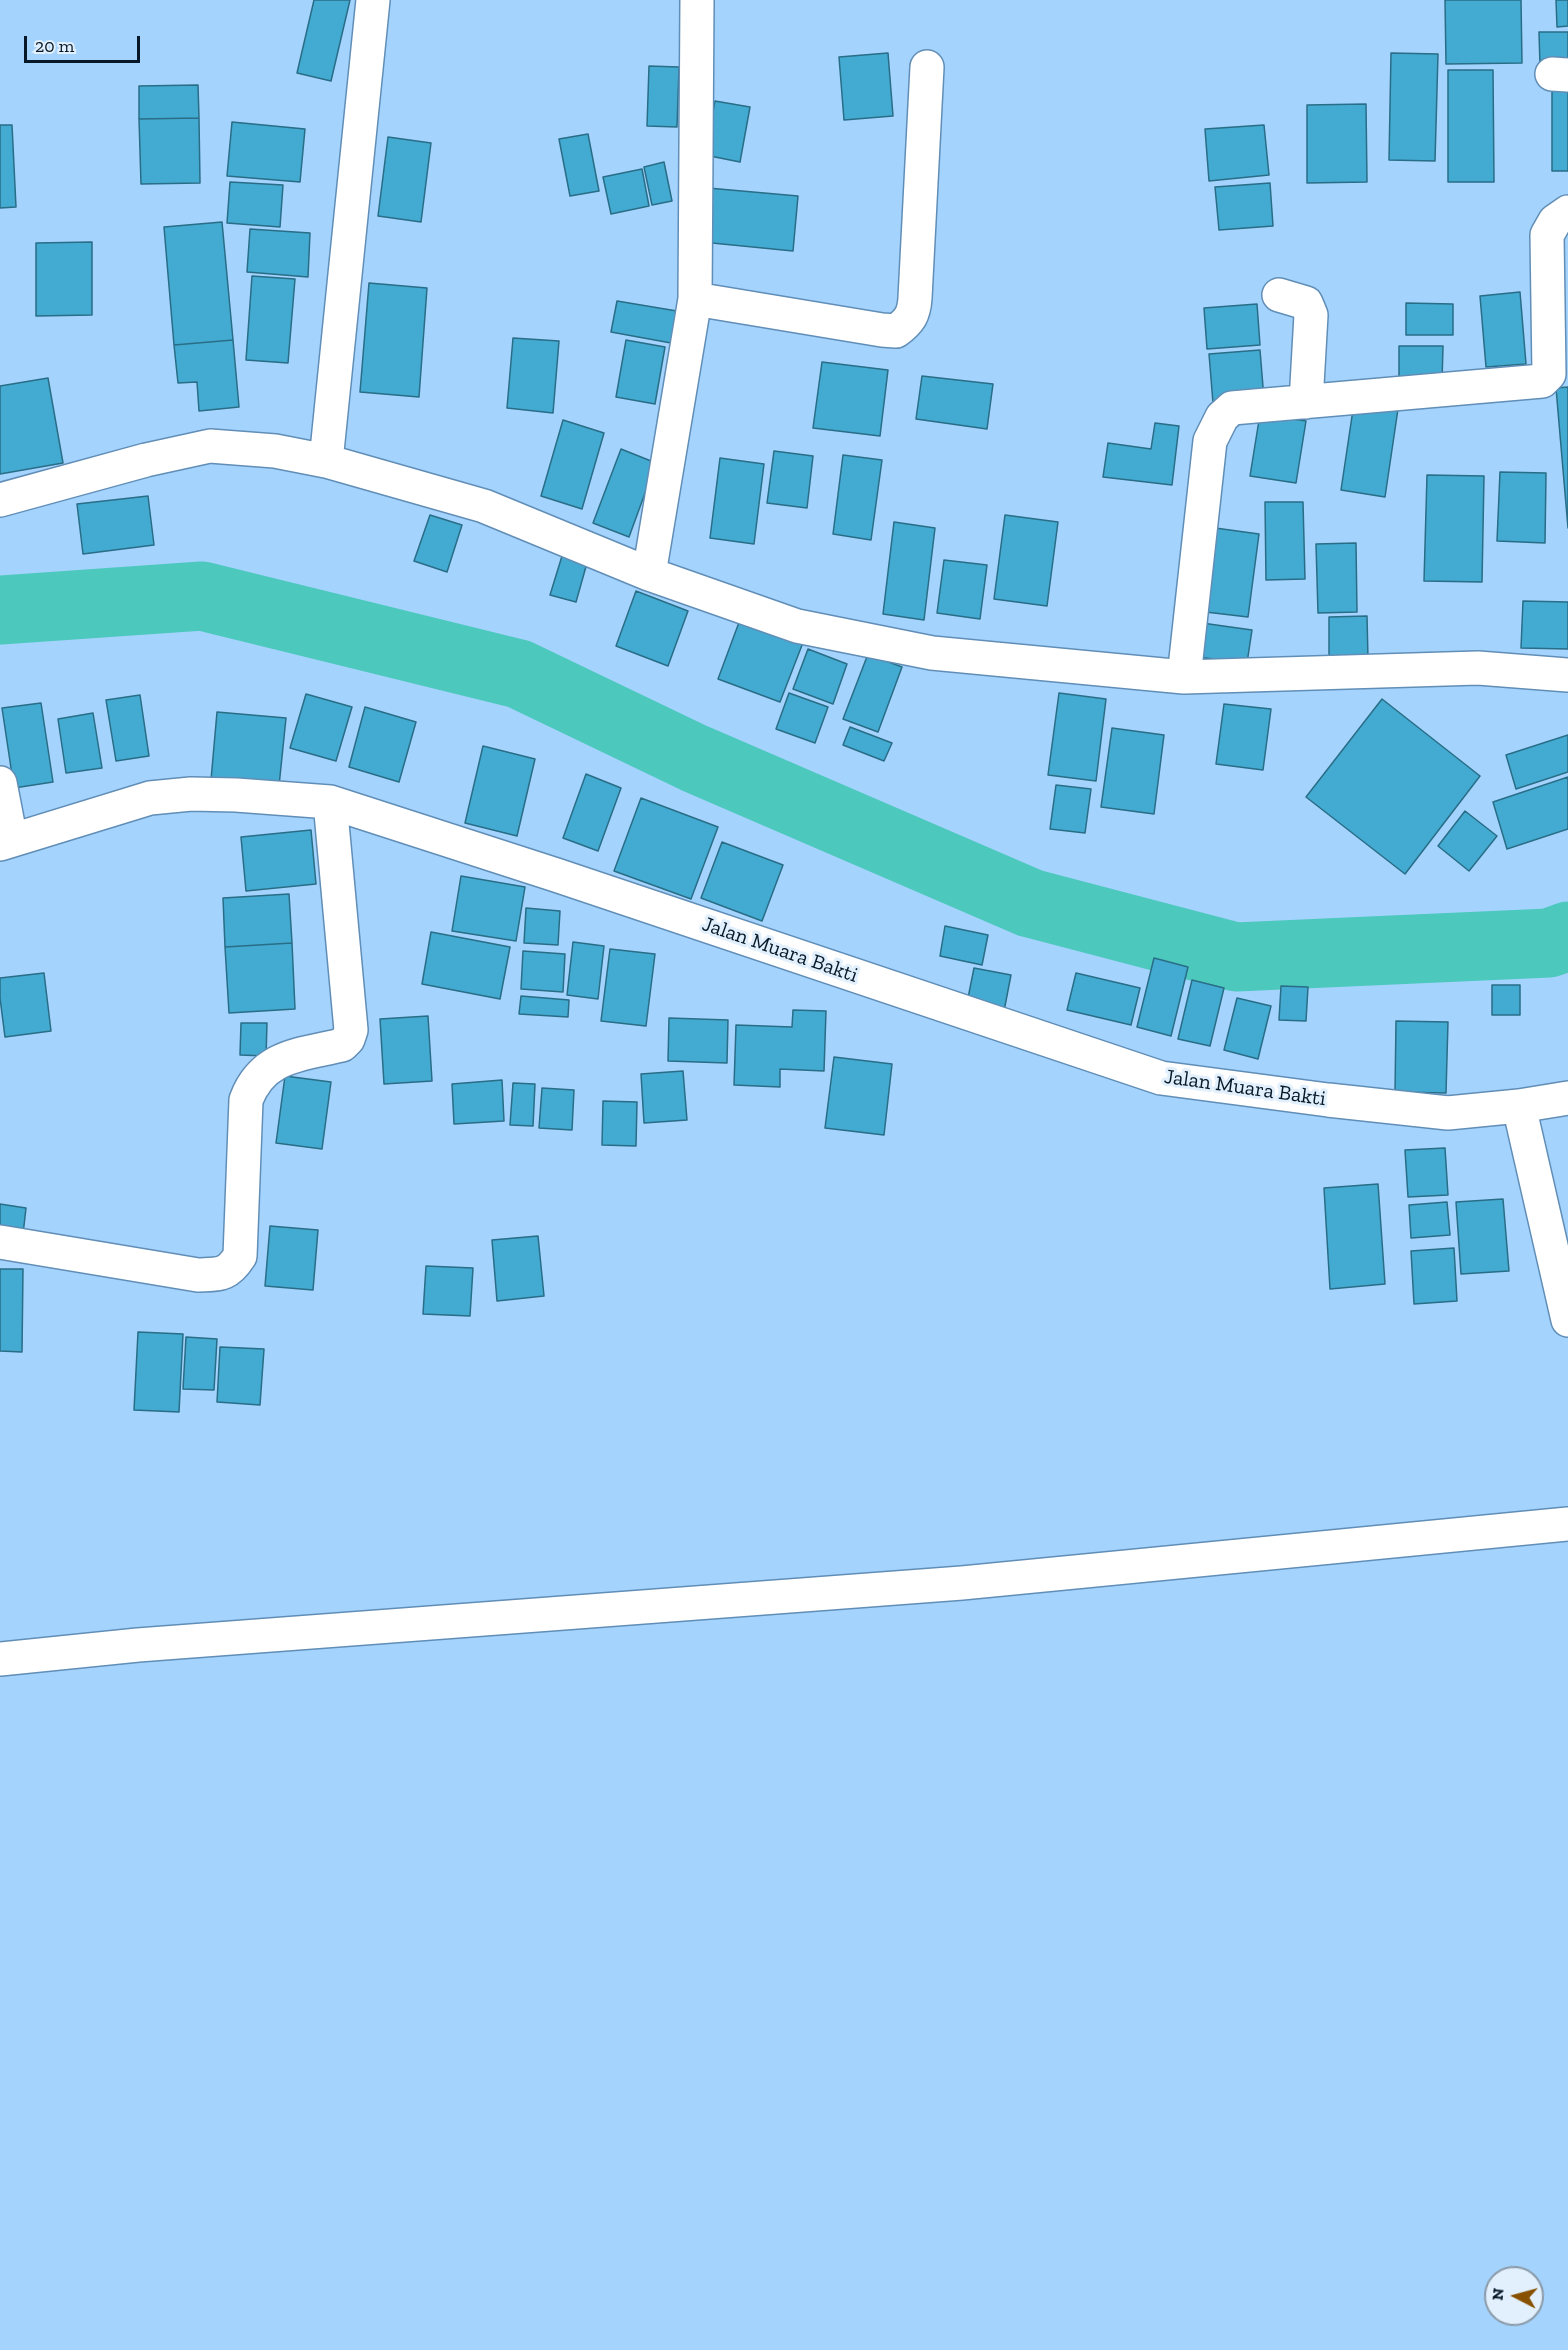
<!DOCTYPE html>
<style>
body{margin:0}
#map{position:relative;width:1568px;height:2350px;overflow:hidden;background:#a4d3fe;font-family:"Zilla Slab",serif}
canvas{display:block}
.north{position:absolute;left:1484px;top:2266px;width:60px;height:60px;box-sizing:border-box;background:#e2f0fd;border:2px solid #8a9aa8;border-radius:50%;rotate:276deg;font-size:16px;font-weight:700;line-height:24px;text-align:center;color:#071928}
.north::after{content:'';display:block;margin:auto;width:21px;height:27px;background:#885101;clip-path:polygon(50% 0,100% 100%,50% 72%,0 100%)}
.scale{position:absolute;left:24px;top:36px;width:116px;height:27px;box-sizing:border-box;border:3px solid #071928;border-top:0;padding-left:8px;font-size:18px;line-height:21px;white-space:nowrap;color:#071928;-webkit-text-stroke:4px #e2f0fd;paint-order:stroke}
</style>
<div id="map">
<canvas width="1568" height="2350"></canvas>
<div class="north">N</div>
<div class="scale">20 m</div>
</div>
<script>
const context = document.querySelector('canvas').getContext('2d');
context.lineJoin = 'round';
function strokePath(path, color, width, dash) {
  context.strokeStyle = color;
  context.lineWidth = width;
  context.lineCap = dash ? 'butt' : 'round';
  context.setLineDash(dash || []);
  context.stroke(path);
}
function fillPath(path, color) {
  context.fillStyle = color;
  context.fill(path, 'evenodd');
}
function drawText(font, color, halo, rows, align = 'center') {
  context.font = font + ' "Zilla Slab",serif';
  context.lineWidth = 6;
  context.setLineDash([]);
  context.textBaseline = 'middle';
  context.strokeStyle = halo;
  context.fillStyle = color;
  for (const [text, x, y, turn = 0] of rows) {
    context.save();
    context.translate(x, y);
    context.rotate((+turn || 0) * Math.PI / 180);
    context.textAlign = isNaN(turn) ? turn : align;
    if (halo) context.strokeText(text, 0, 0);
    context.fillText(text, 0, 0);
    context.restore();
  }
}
const river = new Path2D(`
 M0,610L202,596L519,674L694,758L1030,903L1236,957L1549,943L1568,936`);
const building = new Path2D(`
 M314,0H350L331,81L297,73Z
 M1445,0H1521L1522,63L1446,64Z
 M1556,0H1568V26L1557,27Z
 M1539,32H1568V66H1540Z
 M888,53L893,116L844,120L839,57Z
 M1391,53L1438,54L1435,161L1389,160Z
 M649,66L679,67L677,127L647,126Z
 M1448,70H1493L1494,182H1448Z
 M198,85L199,118L139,119V86Z
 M1552,87H1568V171H1552Z
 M715,101L750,107L740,162L705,155Z
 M1366,104L1367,182L1307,183V105Z
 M199,118L200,183L141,184L139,119Z
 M232,122L305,129L300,182L227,176Z
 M0,125H12L16,207L0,208Z
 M1264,125L1269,175L1209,181L1205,129Z
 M588,134L599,191L570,196L559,139Z
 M388,137L431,143L421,222L378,216Z
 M664,162L672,201L652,205L644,167Z
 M642,169L649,206L611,214L603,177Z
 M230,182L283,185L280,227L227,223Z
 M1270,183L1273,226L1219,230L1215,187Z
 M708,188L798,196L793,251L702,242Z
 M222,222L233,340L174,345L164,227Z
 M250,229L310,233L308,277L247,272Z
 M92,242V315L36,316V243Z
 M252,276L295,279L288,363L246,360Z
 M369,283L427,288L419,397L360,392Z
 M1520,292L1526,364L1486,367L1480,296Z
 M617,301L677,311L671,343L611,332Z
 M1406,303L1453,304V335H1406Z
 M1257,304L1260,345L1207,349L1204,308Z
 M513,338L559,341L553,413L507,408Z
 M233,340L239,407L199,411L197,382L178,383L174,345Z
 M626,340L665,347L655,404L616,397Z
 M1399,346H1443L1442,382L1399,381Z
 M1260,350L1264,399L1213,403L1209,354Z
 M822,362L888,370L880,436L813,428Z
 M922,376L993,384L987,429L916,419Z
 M48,378L63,463L0,474V386Z
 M1568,387V528L1556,388Z
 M1354,403L1398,409L1385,497L1341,490Z
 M1260,414L1306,421L1296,483L1250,476Z
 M563,420L604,433L582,509L541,496Z
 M1155,423L1179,426L1172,485L1103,477L1108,443L1151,449Z
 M621,449L656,463L629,537L593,523Z
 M774,451L813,456L807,508L767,503Z
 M843,455L882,460L871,540L833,534Z
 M720,458L764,464L754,544L710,538Z
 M1500,472L1546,473L1545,543L1497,541Z
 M1427,475L1484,476L1482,582L1424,581Z
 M148,496L154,545L83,554L77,504Z
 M1265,502H1303L1305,579L1266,580Z
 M430,515L462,525L447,572L414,561Z
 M1005,515L1058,522L1047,606L994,599Z
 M894,522L935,528L924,620L883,614Z
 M1208,527L1259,534L1248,617L1197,611Z
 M1356,543L1357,612L1318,613L1316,544Z
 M562,556L587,563L576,602L550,595Z
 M944,560L987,565L980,619L937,613Z
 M636,591L688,611L668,666L616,646Z
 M1523,601L1568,602V649L1521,648Z
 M1367,616L1368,659L1329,660V617Z
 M741,617L804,640L780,702L718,679Z
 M1202,623L1252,630L1247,663L1197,657Z
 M808,649L847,664L833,704L793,689Z
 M868,654L902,667L878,732L843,719Z
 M789,693L828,707L815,743L776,729Z
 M1059,693L1106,699L1096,781L1048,775Z
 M306,694L352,707L336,761L290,748Z
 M140,695L149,756L116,761L106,700Z
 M1382,699L1480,776L1405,874L1306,797Z
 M41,703L53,782L14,788L2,708Z
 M1224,704L1271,709L1263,770L1216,764Z
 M365,707L416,722L399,782L349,767Z
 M217,712L286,718L279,786L211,780Z
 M93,713L102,768L66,773L58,719Z
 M850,727L892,743L884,761L843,745Z
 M1112,728L1164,735L1154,814L1101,807Z
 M1568,735V772L1516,789L1506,755Z
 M483,746L535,759L517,836L465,823Z
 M586,774L621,788L598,851L563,838Z
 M1568,777V829L1507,849L1493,802Z
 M1056,785L1091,789L1085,833L1050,829Z
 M641,798L718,827L691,899L614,871Z
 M1465,811L1497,836L1469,871L1438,846Z
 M311,830L316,884L246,891L241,837Z
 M722,842L783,865L762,921L701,898Z
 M461,876L525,887L516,941L452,931Z
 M289,894L292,943L225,947L223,898Z
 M526,908L560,911L558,945L524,943Z
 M945,926L988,935L982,965L940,956Z
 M431,932L510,947L500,999L422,984Z
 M573,942L604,946L598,999L567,995Z
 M292,943L295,1009L229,1013L225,947Z
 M610,949L655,954L646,1026L601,1021Z
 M523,951L565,954L563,992L521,989Z
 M1154,958L1188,967L1171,1036L1137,1027Z
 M974,968L1011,975L1004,1011L967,1003Z
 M44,973L51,1031L5,1037L0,998V978Z
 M1076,973L1140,988L1131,1025L1067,1010Z
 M1192,980L1224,988L1210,1046L1178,1039Z
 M1492,985H1520V1015H1492Z
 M1281,986L1308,987L1306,1021L1279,1020Z
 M521,996L569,1000L568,1017L519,1014Z
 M1237,998L1271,1006L1258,1059L1224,1050Z
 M793,1010L826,1011L824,1071L780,1069V1087L734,1085L736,1025L792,1027Z
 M428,1016L432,1081L384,1084L380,1019Z
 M669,1018L728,1020L727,1063L668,1061Z
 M1396,1021L1448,1022L1446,1093L1395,1092Z
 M241,1023H267L266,1056L240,1055Z
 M834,1057L892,1064L884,1135L825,1128Z
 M683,1071L687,1120L644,1123L641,1074Z
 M285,1076L331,1082L322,1149L276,1143Z
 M502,1080L504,1121L454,1124L452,1084Z
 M513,1083L535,1084L533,1126L510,1125Z
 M542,1088L574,1090L572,1130L539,1128Z
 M603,1101L637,1102L636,1146L602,1145Z
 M1445,1148L1448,1195L1408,1197L1405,1150Z
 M1378,1184L1385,1284L1330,1289L1324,1188Z
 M1503,1199L1509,1271L1461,1274L1456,1202Z
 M1447,1202L1450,1235L1411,1238L1409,1205Z
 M0,1204L26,1208L22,1243L0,1240Z
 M270,1226L318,1230L313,1290L265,1286Z
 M538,1236L544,1296L497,1301L492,1240Z
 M1454,1248L1457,1301L1414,1304L1411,1251Z
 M426,1266L473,1268L470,1316L423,1314Z
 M0,1269H23L22,1352L0,1351Z
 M138,1332L183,1334L179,1412L134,1410Z
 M186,1337L217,1339L214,1390L183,1389Z
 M220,1347L264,1349L260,1405L217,1402Z`);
const minor = new Path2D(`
 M1552,74L1568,75
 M1279,295L1306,303L1311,315L1306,402
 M695,299L882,330L896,331C910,321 914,314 915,298L927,67
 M326,461L373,0
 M0,500L146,460L210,446L275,451L326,461L484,506L649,574L797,626L932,653L1184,677L1478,668L1568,675
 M649,574L695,299L697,0
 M1184,677L1210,441L1222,417L1232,408L1542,381L1549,374L1547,235L1555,221L1568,212
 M0,783L11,840
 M0,844L150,798L191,794L236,795L330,802L556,875L1161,1078L1328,1100L1448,1113L1519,1106L1568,1098
 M1519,1106L1568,1320
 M0,1242L198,1275C220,1274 227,1276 240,1256L246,1100C263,1055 300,1055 342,1045L348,1039L351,1030L330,802
 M0,1659L138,1645L962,1583L1568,1524`);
const streetNames = [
 ["Jalan Muara Bakti",780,950,19],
 ["Jalan Muara Bakti",1245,1088,8]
];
strokePath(river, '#4dc8bc', 69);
fillPath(building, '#43abd2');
strokePath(building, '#296d86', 1.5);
strokePath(minor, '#618eb6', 36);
strokePath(minor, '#fff', 33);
drawText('21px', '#071928', '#e2f0fd', streetNames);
</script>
